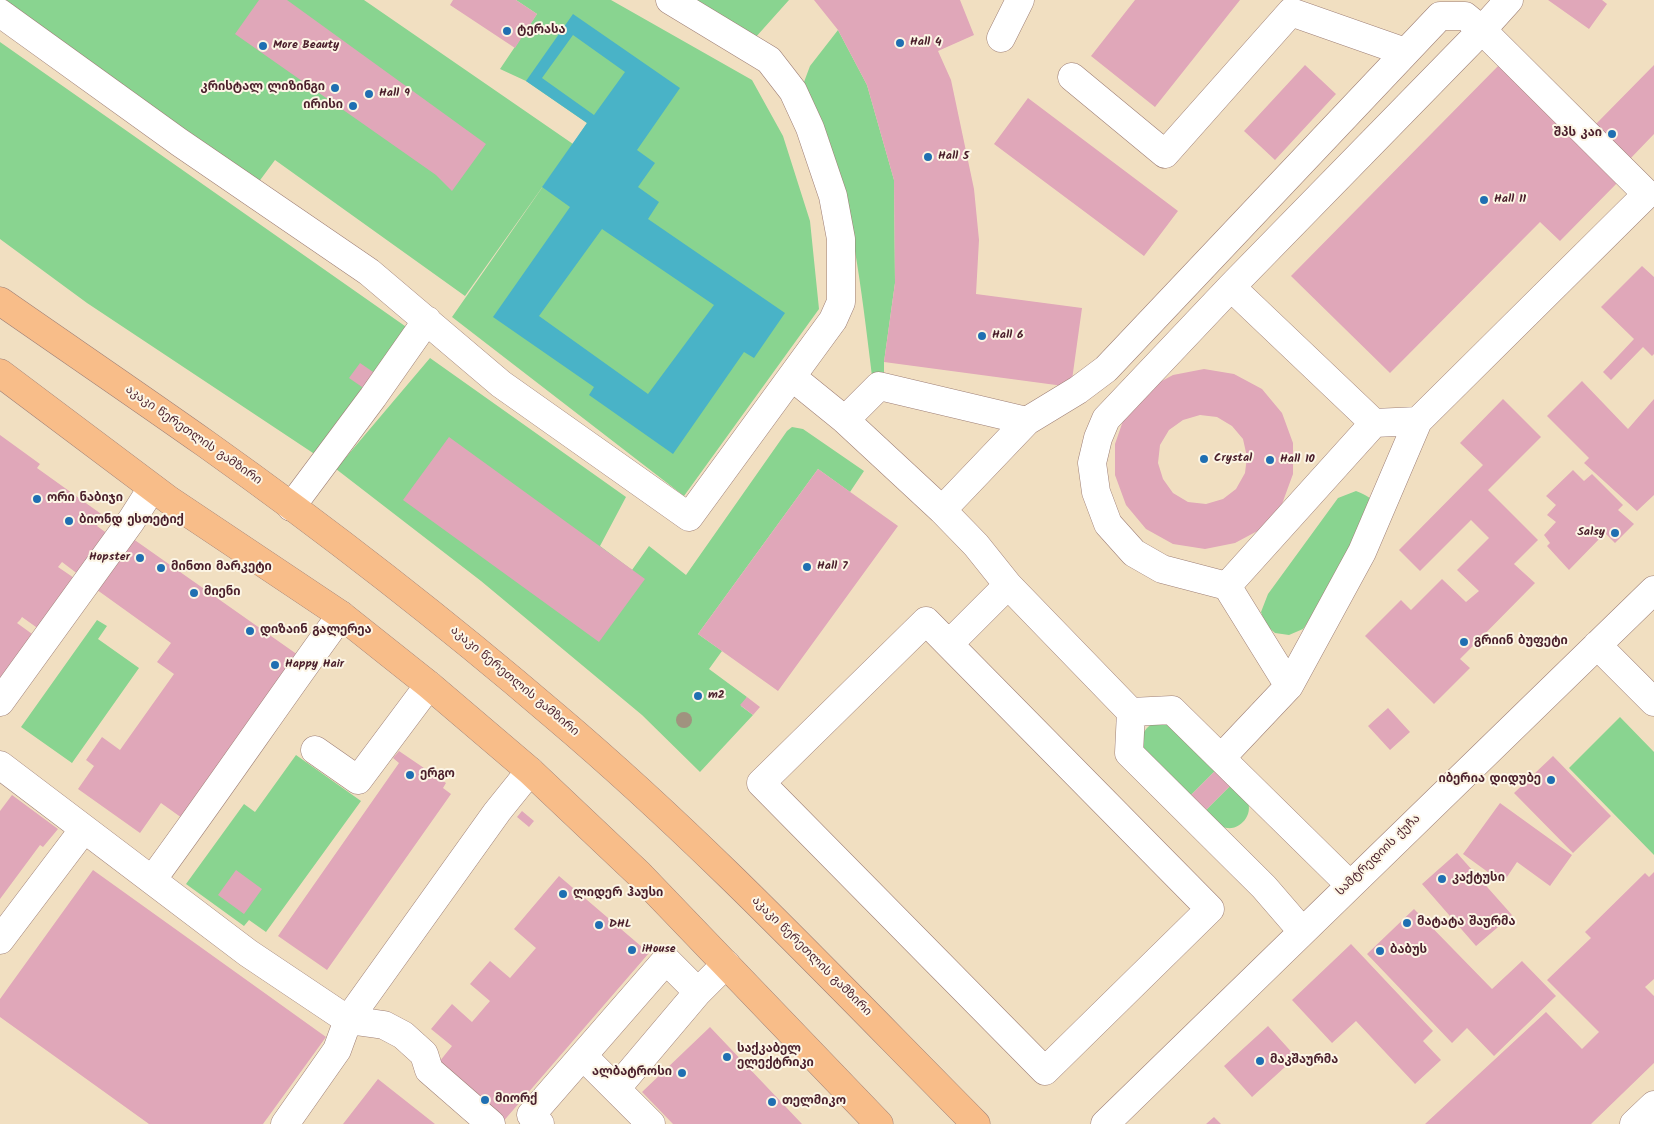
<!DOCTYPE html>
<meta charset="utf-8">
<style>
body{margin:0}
canvas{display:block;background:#f1dfc1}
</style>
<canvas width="1654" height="1124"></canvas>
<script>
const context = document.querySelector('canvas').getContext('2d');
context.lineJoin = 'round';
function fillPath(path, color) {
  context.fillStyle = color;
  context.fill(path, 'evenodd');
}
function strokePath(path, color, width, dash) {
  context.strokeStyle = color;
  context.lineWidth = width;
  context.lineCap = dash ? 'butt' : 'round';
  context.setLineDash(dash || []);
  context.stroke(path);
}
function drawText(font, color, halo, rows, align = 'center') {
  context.font = font + ' Kalam,"Noto Sans Georgian",sans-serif';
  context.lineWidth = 4;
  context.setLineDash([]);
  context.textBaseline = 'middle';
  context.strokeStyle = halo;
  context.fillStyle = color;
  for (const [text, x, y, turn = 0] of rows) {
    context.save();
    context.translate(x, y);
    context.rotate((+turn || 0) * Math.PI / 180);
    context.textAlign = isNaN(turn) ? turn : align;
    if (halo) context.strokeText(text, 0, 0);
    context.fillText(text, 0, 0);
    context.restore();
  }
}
const green = new Path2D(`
 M0,0H364L573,144L587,123L526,81L500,69L537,14L516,0H611L752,80L783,136L810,221L819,309L684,496L452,317L553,172L465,296L275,160L255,187Z
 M690,0H789L755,38Z
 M838,30L867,85L894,180L895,283L884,362V392L874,391C863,305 855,220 828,137C822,118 812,100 804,82L810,66Z
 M0,42L412,331L316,455L87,303L0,239Z
 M430,358L626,497L600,546L632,570L649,546L686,575L787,431L792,427L803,429L864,471L850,492L818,469L698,634L722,651L709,669L747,697L741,706L753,715L700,772L642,715L481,581L336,469Z
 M1356,491C1377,499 1378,505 1376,526L1303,629L1289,635L1275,633L1266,625L1261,612L1268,594L1338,498Z
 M97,620L107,626L98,639L139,668L72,763L21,727Z
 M1620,717L1654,752V855L1569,768Z
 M1155,722H1161L1171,725L1216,770L1190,796L1144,751C1138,738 1144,728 1155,722Z
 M296,755L361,801L266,932L249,920L244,926L186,884L244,804L255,812Z
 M1232,784C1236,789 1243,793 1246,798C1255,812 1242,830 1227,828C1217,827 1211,818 1205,811Z`);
const water = new Path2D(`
 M573,14L680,88L637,150L655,163L638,187L659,202L648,219L785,313L754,358L744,352L673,454L589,395L594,387L493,317L570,207L542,187L587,123L526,81ZM573,35L625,72L594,115L542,78ZM602,229L714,305L648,394L539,316Z`);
const building = new Path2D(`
 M259,0H287L486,144L452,191L436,175L235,34Z
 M453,0H516L537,14L515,48L450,5Z
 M814,0H960L974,35L938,51L951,80L974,189L979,240L976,294L1082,308L1071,387L884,362L895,283L894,180L867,85L838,30Z
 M1135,0H1240L1155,107L1091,56Z
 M1548,0H1602L1607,4L1589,29Z
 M1504,60L1623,177L1560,241L1540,222L1390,373L1291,276Z
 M1305,65L1336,94L1275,160L1244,131Z
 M1654,65V134L1629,160L1594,126Z
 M1028,98L1178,211L1144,256L994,144Z
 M1642,266L1654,277V354L1652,356L1643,347L1611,380L1603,372L1634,339L1601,307Z
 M360,363L376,374L365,389L349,378Z
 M1204,369L1234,374L1262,389L1282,413L1293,443V474L1282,504L1263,528L1235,543L1205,549L1173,544L1146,529L1126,505L1115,475V444L1125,415L1145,390L1173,375ZM1200,415L1217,417L1232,426L1243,439L1247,457L1245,473L1236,489L1223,499L1206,504L1188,502L1173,493L1163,479L1158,463L1160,445L1169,430L1183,420Z
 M1582,381L1628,429L1654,399V495L1637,511L1584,463L1589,458L1547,416Z
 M1503,399L1541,437L1488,490L1538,540L1514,564L1535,583L1460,659L1470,668L1434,704L1365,636L1401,600L1411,610L1442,579L1466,602L1479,591L1457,570L1489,538L1471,520L1420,571L1399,550L1483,465L1460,443Z
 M0,435L40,464L37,468L104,516L97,526L112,537L83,578L62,562L58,567L80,582L43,632L22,617L20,620L17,623L39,639L0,686Z
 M449,437L645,579L599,642L403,500Z
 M818,469L898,526L778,691L698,634Z
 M1573,470L1584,481L1592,474L1623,505L1618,510L1634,524L1615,543L1605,533L1569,570L1547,546L1550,543L1544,535L1556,522L1547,515L1556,505L1546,496Z
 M129,536L298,655L182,818L161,803L140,833L78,789L94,766L86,760L102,737L120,750L174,674L157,662L171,643L93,587Z
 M747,697L760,707L753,715L740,705Z
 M1388,708L1410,732L1390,750L1368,726Z
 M399,751L446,783L443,788L451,794L327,970L278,936L399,763L393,758Z
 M1553,756L1611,816L1573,853L1514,793Z
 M1216,770L1232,784L1205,811L1190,796Z
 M12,795L58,829L43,847L40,845L0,899V811Z
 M1500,803L1572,855L1550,886L1517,862L1503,883L1463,854Z
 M522,811L534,821L529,827L517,817Z
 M1457,853L1512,915L1476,946L1422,884Z
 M93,870L326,1037L263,1124H149L0,1017V999Z
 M236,870L262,889L244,914L218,895Z
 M1654,872V979L1645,987L1654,996V1063L1591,1124H1425L1546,1012L1582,1049L1599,1032L1547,980L1591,938L1585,932L1645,873L1649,877Z
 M559,876L649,953L501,1124L435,1067L452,1046L431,1029L452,1004L472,1022L490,1001L470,984L490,961L510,978L536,948L514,929Z
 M1414,909L1492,989L1522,961L1556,996L1494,1056L1467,1028L1452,1043L1367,954Z
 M1351,944L1433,1031L1423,1041L1441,1060L1415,1084L1356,1021L1332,1043L1292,1000Z
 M1268,1026L1296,1057L1252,1097L1224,1066Z
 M710,1027L802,1124H673L642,1092Z
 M378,1079L435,1124H343Z
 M1214,1117L1221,1124H1206Z`);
const minor = new Path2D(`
 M0,13L179,142L369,272L501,384L689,517L833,320L841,302V239L833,196L810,128L793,91L769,60L670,0
 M1001,38L1020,0
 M1072,77L1165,154L1291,12L1405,52
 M792,377L845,420L942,510L976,545L1008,585L1131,712
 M845,420L879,386L1027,421
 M291,507L373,397L427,320
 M942,510L1027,421L1078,390L1106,369L1440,16H1465L1482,30L1509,0
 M1227,586L1162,569L1134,553L1108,524L1096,492L1092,463L1098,438L1106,419L1231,287L1482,30L1647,194L1418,421L1374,423L1231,287
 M926,621L1210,909L1045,1071L761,783Z
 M949,644L1008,585
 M1597,645L1654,702
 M1289,686L1362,552L1418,421
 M0,702L131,521L152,488
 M315,750L358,780L429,685
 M1221,758L1289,686L1227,586L1374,423
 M0,765L248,953L348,1020L384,1025L403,1035L424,1054L429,1070L491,1124
 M152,880C216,793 277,703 341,615
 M1302,931L1264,887L1129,753L1131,712L1172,710L1350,885
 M0,940L84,829
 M583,1056L651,1124
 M616,1089L698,992L726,964
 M285,1124L337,1050L348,1020L497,812L530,771
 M540,1124L531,1115L666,960L698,992
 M1105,1124L1654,590
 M1634,1124L1654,1105`);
const major = new Path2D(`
 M0,301C69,349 138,396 206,444C327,530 444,621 556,717C705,843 839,986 976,1124
 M0,373L169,500L341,615L429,685L530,771L639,874L879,1124`);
const trees = [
 [684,720]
];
const markers = [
 [507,31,5,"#1f6fb2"],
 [900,43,5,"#1f6fb2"],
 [263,46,5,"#1f6fb2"],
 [335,88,5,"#1f6fb2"],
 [369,94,5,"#1f6fb2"],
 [353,106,5,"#1f6fb2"],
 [1612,134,5,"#1f6fb2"],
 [928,157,5,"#1f6fb2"],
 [1484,200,5,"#1f6fb2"],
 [982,336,5,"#1f6fb2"],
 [1204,459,5,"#1f6fb2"],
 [1270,460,5,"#1f6fb2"],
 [37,499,5,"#1f6fb2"],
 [69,521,5,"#1f6fb2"],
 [1615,533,5,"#1f6fb2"],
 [140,558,5,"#1f6fb2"],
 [807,567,5,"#1f6fb2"],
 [161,568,5,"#1f6fb2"],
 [194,593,5,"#1f6fb2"],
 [250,631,5,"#1f6fb2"],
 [1464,642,5,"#1f6fb2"],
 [275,665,5,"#1f6fb2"],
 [698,696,5,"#1f6fb2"],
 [410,775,5,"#1f6fb2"],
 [1551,780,5,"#1f6fb2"],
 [1442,879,5,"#1f6fb2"],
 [563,894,5,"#1f6fb2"],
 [1407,923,5,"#1f6fb2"],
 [599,925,5,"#1f6fb2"],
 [632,950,5,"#1f6fb2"],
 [1380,951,5,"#1f6fb2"],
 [727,1057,5,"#1f6fb2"],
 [1260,1061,5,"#1f6fb2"],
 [682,1073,5,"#1f6fb2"],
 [485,1100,5,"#1f6fb2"],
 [772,1102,5,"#1f6fb2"]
];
const poiNames = [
 ["ტერასა",517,31],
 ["Hall 4",910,43],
 ["More Beauty",273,46],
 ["კრისტალ ლიზინგი",325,88,"right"],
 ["Hall 9",379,94],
 ["ირისი",343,106,"right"],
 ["შპს კაი",1602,134,"right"],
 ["Hall 5",938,157],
 ["Hall 11",1494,200],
 ["Hall 6",992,336],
 ["Crystal",1214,459],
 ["Hall 10",1280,460],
 ["ორი ნაბიჯი",47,499],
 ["ბიონდ ესთეტიქ",79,521],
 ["Salsy",1605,533,"right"],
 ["Hopster",130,558,"right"],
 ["Hall 7",817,567],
 ["მინთი მარკეტი",171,568],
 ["მიენი",204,593],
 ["დიზაინ გალერეა",260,631],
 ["გრიინ ბუფეტი",1474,642],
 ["Happy Hair",285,665],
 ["m2",708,696],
 ["ერგო",420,775],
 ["იბერია დიდუბე",1541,780,"right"],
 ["კაქტუსი",1452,879],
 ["ლიდერ ჰაუსი",573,894],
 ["მატატა შაურმა",1417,923],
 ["DHL",609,925],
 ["iHouse",642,950],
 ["ბაბუს",1390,951],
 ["საქკაბელ",737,1050],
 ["ელექტრიკი",737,1064],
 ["მაკშაურმა",1270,1061],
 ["ალბატროსი",672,1073,"right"],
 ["მიორქ",495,1100],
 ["თელმიკო",782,1102]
];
const streetNames = [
 ["აკაკი წერეთლის გამზირი",193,436,35],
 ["აკაკი წერეთლის გამზირი",514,682,40],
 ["სამტრედიის ქუჩა",1379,856,-44],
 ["აკაკი წერეთლის გამზირი",811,957,45]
];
fillPath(green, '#89d490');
fillPath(water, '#49b3c7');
fillPath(building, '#e0a7b9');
strokePath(minor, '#9e7f76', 29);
strokePath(major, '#9e7f76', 29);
strokePath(minor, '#fff', 28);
strokePath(major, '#f8bd89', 28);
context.fillStyle = '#a0937f';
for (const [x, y] of trees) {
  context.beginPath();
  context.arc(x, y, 8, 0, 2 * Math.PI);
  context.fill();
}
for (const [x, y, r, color] of markers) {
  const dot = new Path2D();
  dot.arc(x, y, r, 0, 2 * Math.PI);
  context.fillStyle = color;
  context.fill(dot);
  strokePath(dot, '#fcf5e5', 2);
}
drawText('bold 12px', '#4a1f2b', '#fcf5e5', poiNames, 'left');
drawText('12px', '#4a1f2b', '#fcf5e5', streetNames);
</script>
